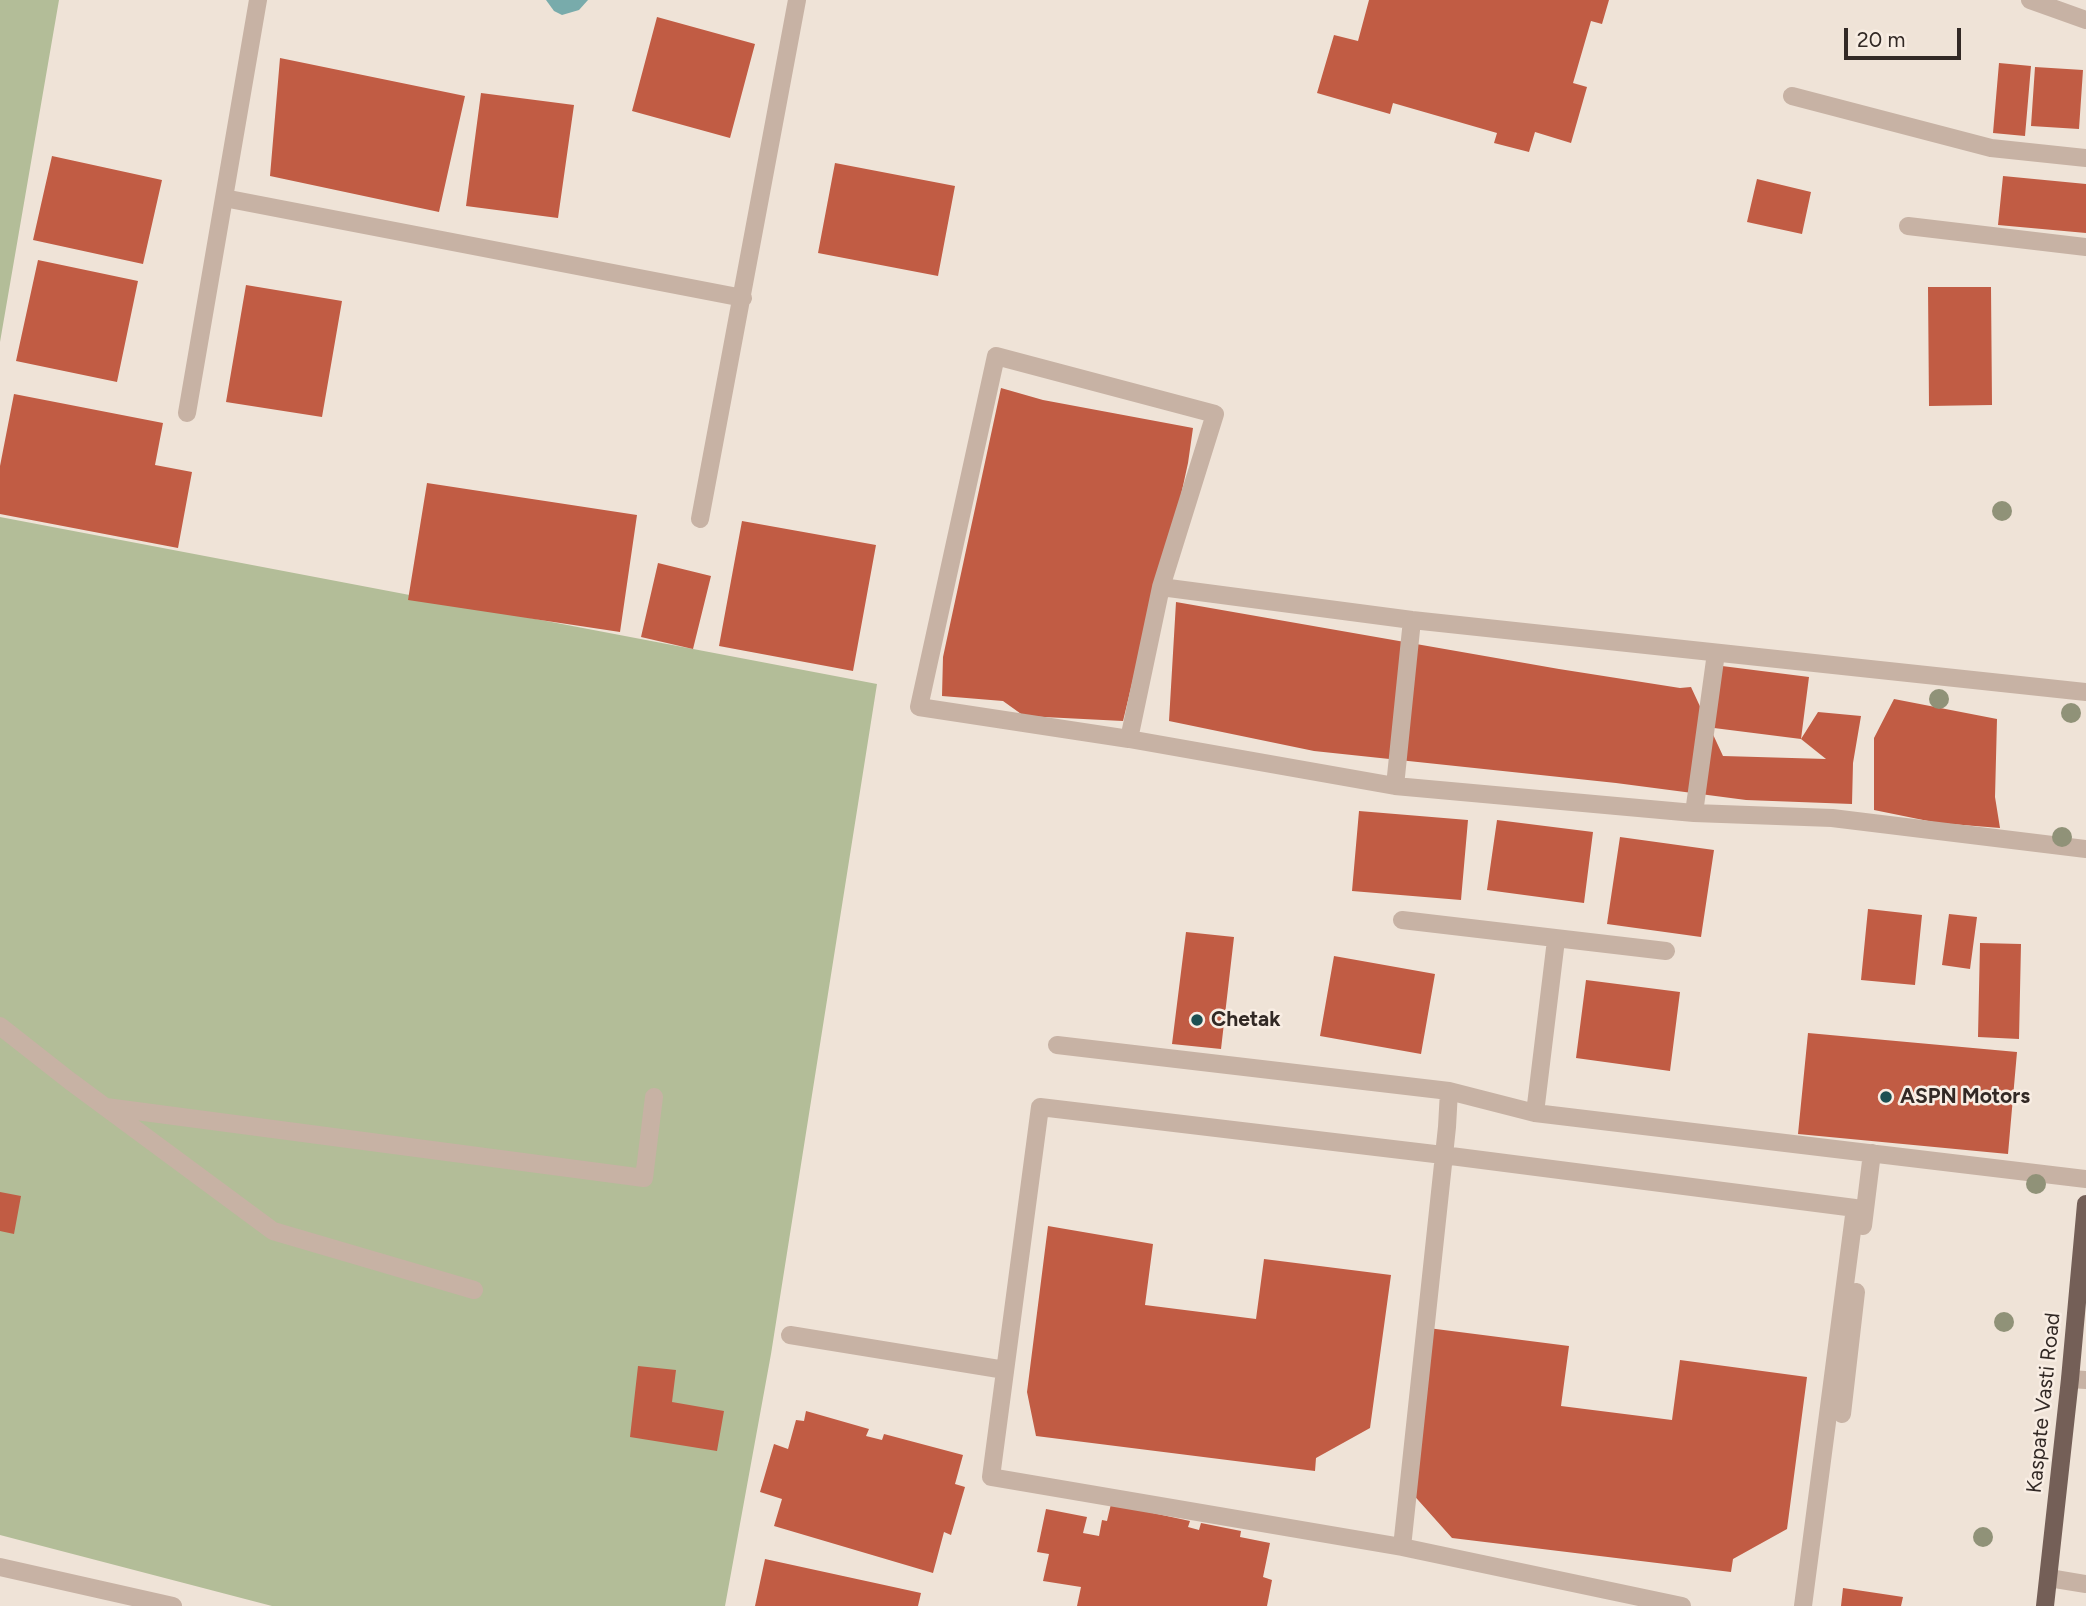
<!DOCTYPE html>
<style>
body{margin:0}
#map{position:relative;width:2086px;height:1606px;overflow:hidden;background:#efe3d7;font-family:Figtree,sans-serif}
canvas{display:block}
.scale{position:absolute;left:1844px;top:28px;width:117px;height:32px;box-sizing:border-box;border:4px solid #322925;border-top:0;padding-left:9px;font-size:21px;line-height:24px;white-space:nowrap;color:#322925;-webkit-text-stroke:5px #f8ede3;paint-order:stroke}
</style>
<div id="map">
<canvas width="2086" height="1606"></canvas>
<div class="scale">20 m</div>
</div>
<script>
const context = document.querySelector('canvas').getContext('2d');
context.lineJoin = 'round';
function fillPath(path, color) {
  context.fillStyle = color;
  context.fill(path, 'evenodd');
}
function strokePath(path, color, width, dash) {
  context.strokeStyle = color;
  context.lineWidth = width;
  context.lineCap = dash ? 'butt' : 'round';
  context.setLineDash(dash || []);
  context.stroke(path);
}
function drawText(font, color, halo, rows, align = 'center') {
  context.font = font + ' Figtree,sans-serif';
  context.lineWidth = 5;
  context.setLineDash([]);
  context.textBaseline = 'middle';
  context.strokeStyle = halo;
  context.fillStyle = color;
  for (const [text, x, y, turn = 0] of rows) {
    context.save();
    context.translate(x, y);
    context.rotate((+turn || 0) * Math.PI / 180);
    context.textAlign = isNaN(turn) ? turn : align;
    if (halo) context.strokeText(text, 0, 0);
    context.fillText(text, 0, 0);
    context.restore();
  }
}
const green = new Path2D(`
 M0,0H59L0,342Z
 M0,517L877,684L771,1354L725,1606H272L0,1535Z`);
const water = new Path2D(`
 M546,0H588L579,10L562,15L554,11Z`);
const building = new Path2D(`
 M1369,0H1609L1602,24L1591,21L1573,83L1587,87L1571,143L1535,132L1529,152L1494,143L1497,133L1393,103L1390,114L1317,93L1334,35L1358,41Z
 M657,17L755,44L730,138L632,111Z
 M280,58L465,96L439,212L270,176Z
 M1999,63L2031,66L2025,136L1993,133Z
 M2035,67L2083,70L2079,129L2031,126Z
 M481,93L574,105L558,218L466,206Z
 M52,156L162,180L143,264L33,240Z
 M835,163L955,186L938,276L818,253Z
 M2003,176L2086,184V233L1998,225Z
 M1757,179L1811,192L1802,234L1747,222Z
 M38,260L138,281L117,382L16,361Z
 M246,285L342,301L322,417L226,402Z
 M1928,287H1991L1992,405L1929,406Z
 M1001,388L1043,400L1193,428L1188,463L1170,545L1147,621L1123,721L1024,716L1003,701L942,696L943,657Z
 M14,394L163,423L155,465L192,472L178,548L0,514V466Z
 M427,483L637,515L620,632L408,600Z
 M742,521L876,545L853,671L719,646Z
 M658,563L711,576L693,649L641,637Z
 M1176,602L1559,669L1680,688L1691,687L1723,756L1826,759L1801,739L1818,712L1861,716L1853,763L1852,804L1746,800L1616,783L1314,751L1169,721Z
 M1722,666L1809,677L1801,739L1714,728Z
 M1894,699L1997,719L1995,797L2000,828L1938,823L1874,810V738Z
 M1359,811L1468,820L1461,900L1352,891Z
 M1497,820L1593,832L1584,903L1487,890Z
 M1620,837L1714,850L1701,937L1607,924Z
 M1868,909L1922,915L1915,985L1861,980Z
 M1949,914L1977,917L1970,969L1942,965Z
 M1186,932L1234,937L1221,1049L1172,1044Z
 M1980,943L2021,944L2019,1039L1978,1037Z
 M1334,956L1435,974L1421,1054L1320,1036Z
 M1586,980L1680,992L1670,1071L1576,1058Z
 M1808,1033L2017,1052L2008,1154L1798,1134Z
 M0,1192L21,1196L14,1234L0,1231Z
 M1048,1226L1153,1244L1145,1305L1256,1319L1264,1259L1391,1275L1370,1428L1316,1458L1315,1471L1036,1436L1027,1392Z
 M1428,1328L1569,1346L1561,1406L1672,1420L1680,1360L1807,1377L1787,1529L1733,1559L1731,1572L1452,1538L1410,1491Z
 M638,1366L676,1370L672,1402L724,1411L717,1451L630,1437Z
 M806,1411L869,1429L866,1436L882,1440L884,1434L963,1455L955,1484L965,1487L951,1535L944,1532L933,1573L774,1526L782,1499L760,1492L774,1444L788,1449L796,1420L804,1421Z
 M1111,1504L1190,1521L1188,1527L1199,1530L1201,1523L1241,1531L1240,1537L1270,1543L1263,1577L1272,1580L1267,1606H1077L1081,1587L1043,1581L1049,1554L1037,1552L1046,1509L1087,1517L1083,1533L1099,1536L1102,1520L1107,1521Z
 M765,1559L921,1593L918,1606H755Z
 M1843,1588L1903,1597L1901,1606H1841Z`);
const minor = new Path2D(`
 M2030,0L2086,20
 M1792,96L1991,148L2086,158
 M224,198L743,298
 M1908,226L2086,247
 M187,413L258,0
 M700,519L797,0
 M1161,587L1412,620L2086,692
 M1129,739L1161,587L1215,414L996,356L919,707L1129,739L1395,786L1694,813L1832,818L2086,849
 M1395,786L1412,620
 M1694,813L1716,653
 M1402,920L1666,951
 M0,1026L70,1081L273,1231L474,1290
 M1057,1045L1449,1091L1535,1113L2086,1179
 M106,1107L644,1178L654,1097
 M1535,1113L1556,940
 M1863,1226L1872,1153
 M790,1335L1005,1370
 M2070,1379L2086,1380
 M1842,1414L1856,1292
 M1402,1547L1447,1127L1449,1091
 M0,1567L173,1606
 M2049,1578L2086,1584
 M1682,1606L1402,1547L991,1477L1040,1107L1443,1155L1855,1208L1803,1606`);
const major = new Path2D(`
 M2045,1606L2070,1379L2086,1204`);
const trees = [
 [2002,511],
 [1939,699],
 [2071,713],
 [2062,837],
 [2036,1184],
 [2004,1322],
 [1983,1537]
];
const markers = [
 [1197,1020,7,"#1d5052"],
 [1886,1097,7,"#1d5052"]
];
const poiNames = [
 ["Chetak",1211,1020],
 ["ASPN Motors",1900,1097]
];
const streetNames = [
 ["Kaspate Vasti Road",2044,1403,-84]
];
fillPath(green, '#b3bd98');
fillPath(water, '#78abab');
fillPath(building, '#c15c44');
strokePath(minor, '#c7b2a4', 18);
strokePath(major, '#745f57', 18);
context.fillStyle = '#909278';
for (const [x, y] of trees) {
  context.beginPath();
  context.arc(x, y, 10, 0, 2 * Math.PI);
  context.fill();
}
for (const [x, y, r, color] of markers) {
  const dot = new Path2D();
  dot.arc(x, y, r, 0, 2 * Math.PI);
  context.fillStyle = color;
  context.fill(dot);
  strokePath(dot, '#f8ede3', 2.5);
}
drawText('bold 21px', '#322925', '#f8ede3', poiNames, 'left');
drawText('21px', '#322925', '#f8ede3', streetNames);
</script>
